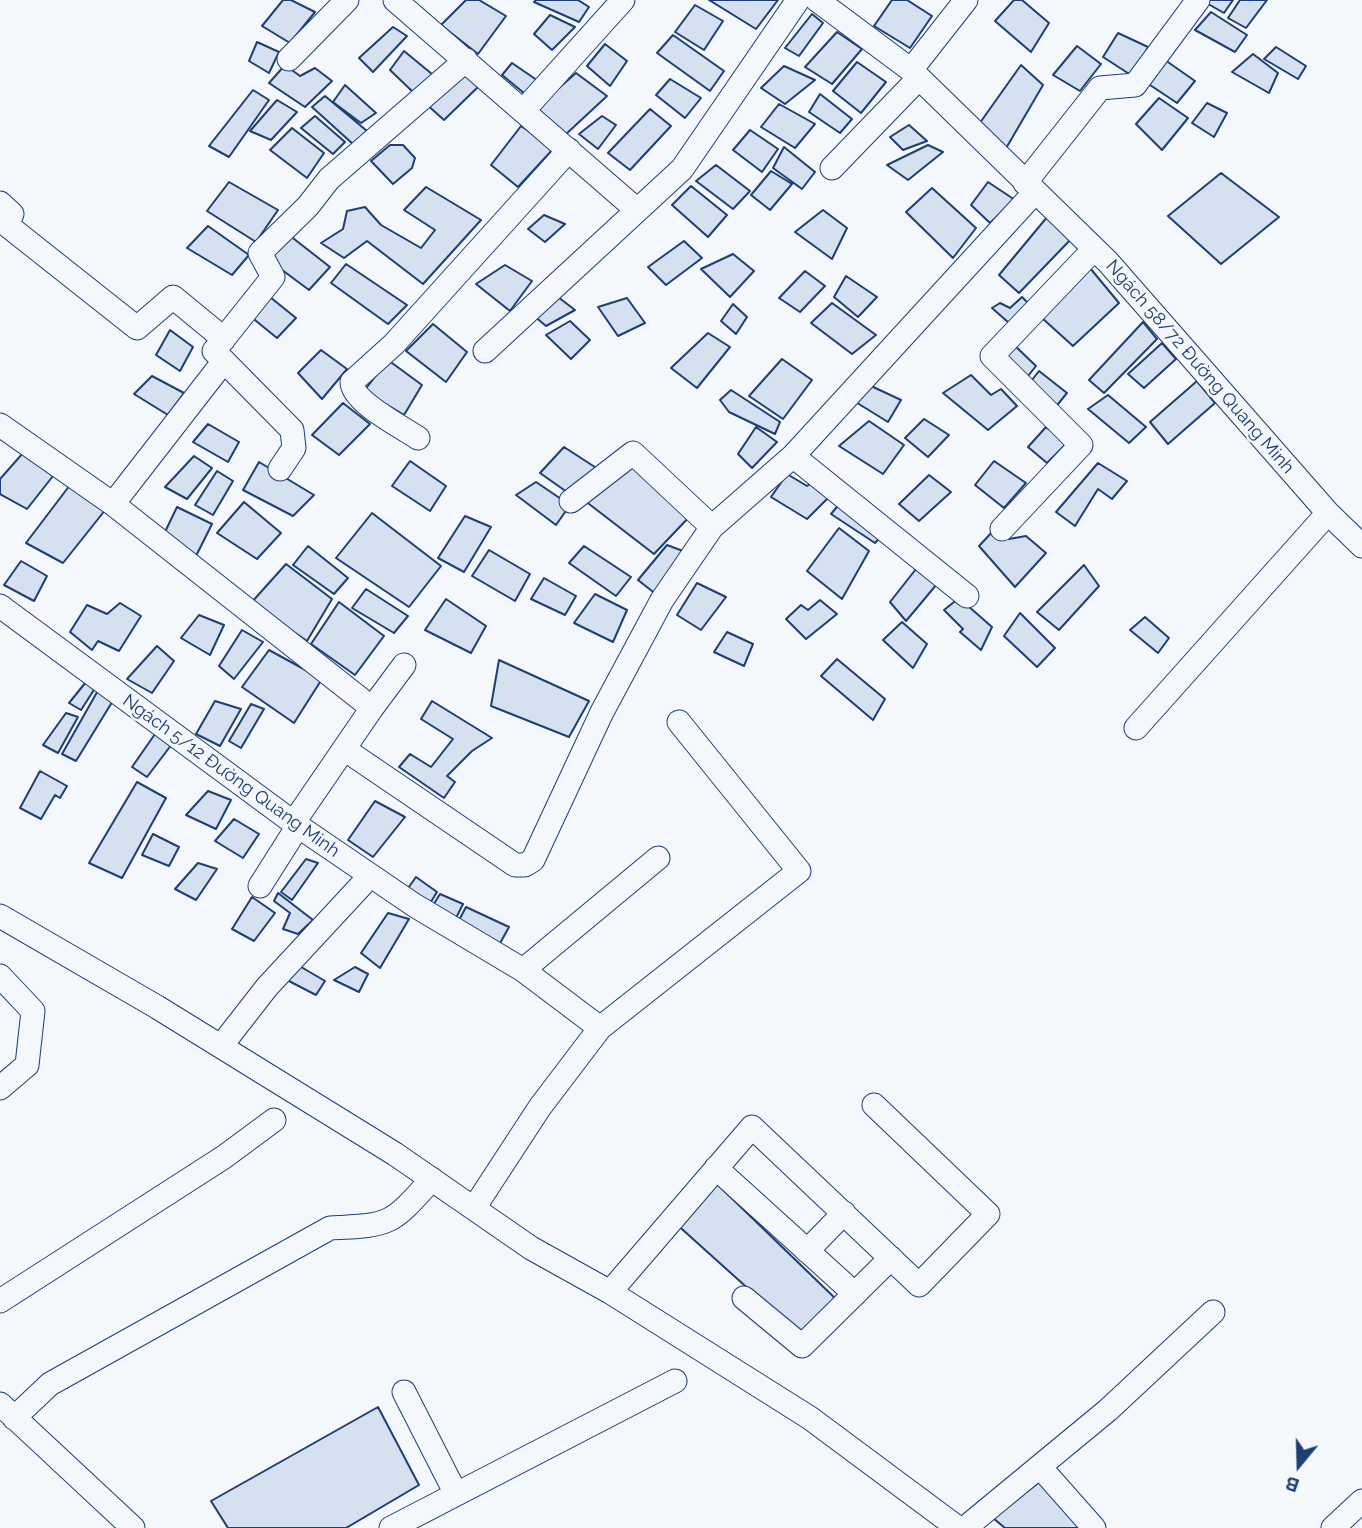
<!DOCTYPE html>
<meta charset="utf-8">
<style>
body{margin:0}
#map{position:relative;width:1362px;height:1528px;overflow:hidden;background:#f4f7fb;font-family:Raleway,sans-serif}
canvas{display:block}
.north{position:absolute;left:1264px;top:1430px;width:70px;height:70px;-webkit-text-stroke:5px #f4f7fb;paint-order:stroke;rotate:199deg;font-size:19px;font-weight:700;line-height:28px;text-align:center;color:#1d3f73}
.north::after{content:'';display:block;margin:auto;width:24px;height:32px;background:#1d3f73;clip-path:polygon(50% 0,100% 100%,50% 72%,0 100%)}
</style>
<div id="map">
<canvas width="1362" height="1528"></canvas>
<div class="north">B</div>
</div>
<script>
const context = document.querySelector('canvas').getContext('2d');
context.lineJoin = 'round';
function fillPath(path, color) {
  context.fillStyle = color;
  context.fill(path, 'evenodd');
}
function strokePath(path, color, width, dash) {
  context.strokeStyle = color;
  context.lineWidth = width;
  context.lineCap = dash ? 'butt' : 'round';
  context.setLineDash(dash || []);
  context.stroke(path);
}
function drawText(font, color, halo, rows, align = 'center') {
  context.font = font + ' Raleway,sans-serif';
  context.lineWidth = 5;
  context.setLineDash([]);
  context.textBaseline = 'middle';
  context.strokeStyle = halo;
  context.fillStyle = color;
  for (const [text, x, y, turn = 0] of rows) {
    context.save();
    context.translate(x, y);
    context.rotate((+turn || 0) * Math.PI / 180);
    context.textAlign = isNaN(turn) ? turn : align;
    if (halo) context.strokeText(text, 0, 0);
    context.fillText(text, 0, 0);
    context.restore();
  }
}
const building = new Path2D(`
 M283,0H291L315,12L290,43L262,26Z
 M466,0H479L506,16L478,54L441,25Z
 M536,0H578L589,7L579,22L534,2Z
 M709,0H778L756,29Z
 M892,0H907L932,16L910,48L874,26Z
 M1014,0H1022L1049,23L1031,52L995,21Z
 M1201,0H1233L1224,13Z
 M1240,0H1267L1246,28L1228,18Z
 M695,5L723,21L704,50L675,32Z
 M1211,12L1247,35L1235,52L1195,30Z
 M812,14L823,23L799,56L785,48Z
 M550,15L575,27L552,50L534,34Z
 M393,27L407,36L373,72L359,58Z
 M837,32L862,49L832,84L805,67Z
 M1118,33L1148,47L1134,77L1103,57Z
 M673,35L724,71L710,91L657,53Z
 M257,42L279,52L269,73L249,61Z
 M605,44L627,61L610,86L587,66Z
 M1077,46L1101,64L1080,91L1053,75Z
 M1276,47L1306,66L1298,79L1264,59Z
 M404,51L438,79L415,94L390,70Z
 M1253,54L1278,73L1269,93L1232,72Z
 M1165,60L1195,81L1177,103L1144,81Z
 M857,62L886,82L861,113L833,91Z
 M512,63L544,85L530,98L502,75Z
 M285,65L300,76L315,68L332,81L305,107L269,83Z
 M1021,65L1043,85L1005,150L977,127Z
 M784,66L815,80L785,104L761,88Z
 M464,70L479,86L444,120L425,103Z
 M576,73L607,96L564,136L536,108Z
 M670,79L701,98L685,118L656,95Z
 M345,85L376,113L361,123L333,102Z
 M253,90L269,100L229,157L209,146Z
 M820,94L852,119L840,133L809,112Z
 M325,96L367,131L354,145L312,107Z
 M1159,98L1188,118L1162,150L1136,124Z
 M277,100L297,112L271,140L250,131Z
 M1207,103L1227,113L1214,137L1192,123Z
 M779,104L815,124L795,148L761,127Z
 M650,109L671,126L630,170L608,153Z
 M315,116L345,142L333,154L301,128Z
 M602,116L616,125L598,149L579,134Z
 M909,125L927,141L903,150L890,137Z
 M521,126L554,148L518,187L491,165Z
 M292,128L324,153L307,178L270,150Z
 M750,130L778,149L762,172L733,150Z
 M390,145H403L415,158L412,168L393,184L371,161Z
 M928,145L943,152L908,180L887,165Z
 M784,147L815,172L802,189L773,168Z
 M716,165L750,191L733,209L696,181Z
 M771,171L792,184L770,210L751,195Z
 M1221,173L1279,217L1221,264L1168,216Z
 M229,182L278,210L256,242L207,211Z
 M988,182L1015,200L990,223L971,205Z
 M691,186L727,215L708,237L672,205Z
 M426,187L481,220L423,284L367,241L344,258L321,243L343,229L347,211L365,207L381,225L421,248L435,230L404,210Z
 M932,188L976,228L953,258L906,212Z
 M823,210L847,228L832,259L795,232Z
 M544,215L565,224L545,242L528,229Z
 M1048,216L1074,236L1019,293L999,275Z
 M208,226L249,255L232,275L187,248Z
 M289,235L330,267L309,290L262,255Z
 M684,241L702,258L666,285L648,267Z
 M733,254L754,271L730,297L701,269Z
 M346,264L407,305L388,324L331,283Z
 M505,265L532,281L510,311L476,284Z
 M1090,268L1119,303L1073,346L1042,318Z
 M805,271L825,286L800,312L779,298Z
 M846,276L877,297L858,317L834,297Z
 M265,293L296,318L277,338L245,312Z
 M558,297L575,310L546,326L533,315Z
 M1022,297L1029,304L1009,323L992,308L1000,303L1010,308Z
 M627,298L645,323L618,336L598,307Z
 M832,303L876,335L852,354L811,323Z
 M733,304L747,317L736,334L721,321Z
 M570,321L590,340L571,359L546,335Z
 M1143,322L1157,339L1104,393L1089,380Z
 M433,324L467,352L446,382L406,351Z
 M170,330L193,347L180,371L156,355Z
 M708,333L730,347L697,388L671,368Z
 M1012,343L1036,366L1024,381L998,357Z
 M1162,343L1176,359L1144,388L1128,374Z
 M321,350L347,369L322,399L298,373Z
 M782,359L812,380L783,419L749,396Z
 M388,360L422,385L404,415L364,391Z
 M1039,371L1067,393L1054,409L1028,385Z
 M971,375L991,395L1001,389L1017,406L988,430L943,393Z
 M152,376L184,393L168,415L134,394Z
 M1197,381L1215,403L1168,444L1150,422Z
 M869,385L901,400L888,422L854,401Z
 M731,390L780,422L775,434L729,412L720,400Z
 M1108,395L1146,427L1129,443L1088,409Z
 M343,403L370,424L339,455L312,435Z
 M924,419L949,435L928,457L905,438Z
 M869,421L904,445L883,474L839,446Z
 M208,424L239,442L228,462L193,442Z
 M756,427L777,442L752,468L738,454Z
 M1046,427L1067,443L1047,463L1028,447Z
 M564,447L598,469L574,497L540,473Z
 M23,453L53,476L27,509L0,494V479Z
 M194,456L212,468L187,499L165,487Z
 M630,460L691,515L654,554L580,497Z
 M410,461L446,486L430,511L392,486Z
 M994,461L1026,483L1004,508L975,485Z
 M259,462L314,495L293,516L243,490Z
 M1098,463L1127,481L1112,499L1098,489L1075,526L1056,512Z
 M217,471L233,481L213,515L195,505Z
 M787,474L807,486L816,480L833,493L807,519L771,497Z
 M929,475L951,492L919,521L899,504Z
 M536,482L570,505L556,525L516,495Z
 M70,485L106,509L63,563L26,543Z
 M244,502L281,533L257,559L217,533Z
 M841,502L882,535L875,543L831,514Z
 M177,507L212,524L196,556L163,536Z
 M372,513L441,566L409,607L336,558Z
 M465,516L491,527L464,572L438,558Z
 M839,528L869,551L842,599L807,571Z
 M994,530L1009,539L1026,536L1046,553L1015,587L979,546Z
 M667,545L683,551L657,595L638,580Z
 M308,546L348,578L334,594L293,565Z
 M584,546L631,577L616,596L569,563Z
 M489,550L530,574L515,601L472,576Z
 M21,561L47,576L34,601L4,585Z
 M286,564L332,599L307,641L251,603Z
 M1084,565L1099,586L1059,630L1037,612Z
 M916,569L937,584L906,621L890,602Z
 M544,578L576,596L565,615L531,599Z
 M697,583L726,597L701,630L677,615Z
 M366,589L408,616L394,633L352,608Z
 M595,594L627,610L613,642L574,623Z
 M959,598L992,627L981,650L960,632L963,629L944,610Z
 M446,599L486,626L471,653L425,630Z
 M820,600L837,614L806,639L786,619L801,605L808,610Z
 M339,602L384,636L355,675L311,644Z
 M120,603L141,616L119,651L98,641L92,650L70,632L87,605L107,614Z
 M1020,613L1055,648L1037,667L1004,636Z
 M199,615L224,625L210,655L181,638Z
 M1145,617L1169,638L1158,653L1130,630Z
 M902,622L927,644L913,668L883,640Z
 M242,630L263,642L234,679L219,666Z
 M727,632L753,644L744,666L714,652Z
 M157,646L174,661L152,693L127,679Z
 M269,650L322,679L294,723L242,687Z
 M837,659L885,699L873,720L821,676Z
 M499,660L589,701L569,737L491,706Z
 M90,677L99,682L81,710L69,703Z
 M100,687L114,699L76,761L62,754Z
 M215,701L241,709L220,746L196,734Z
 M432,701L492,738L472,751L447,776L455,782L444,798L399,767L410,754L431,767L453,739L421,719Z
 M251,704L264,709L241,748L229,741Z
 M66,713L78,717L58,753L43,745Z
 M155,734L172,744L147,777L132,767Z
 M40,771L67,786L60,798L55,795L41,819L20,808Z
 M137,782L166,798L122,878L89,863Z
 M208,791L231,800L216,829L186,815Z
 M375,801L405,817L373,857L348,840Z
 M234,819L259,834L243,858L215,841Z
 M153,834L179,847L169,866L142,855Z
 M306,859L318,863L292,900L281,892Z
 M198,863L217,869L196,900L175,889Z
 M416,877L437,892L429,905L406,891Z
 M278,893L313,920L298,934L283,929L290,913L274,901Z
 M440,894L463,904L455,920L432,907Z
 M252,897L275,913L254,941L232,929Z
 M466,907L509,927L498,947L457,924Z
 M388,913L409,919L380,968L361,953Z
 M296,964L325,981L316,995L287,980Z
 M355,967L368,974L359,992L334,980Z
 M715,1182L840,1303L803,1338L673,1221Z
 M378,1407L419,1485L346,1528H228L211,1501Z
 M1047,1476L1096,1528H1005L993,1518Z`);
const minor = new Path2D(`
 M395,0L637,210
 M817,0L911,70L1108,262L1328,513L1362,546
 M289,59L347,0
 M911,70L966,0
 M524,110L623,0
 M832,168L919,78
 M1025,183L1100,88L1135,85L1198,0
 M0,203L12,214L7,225L137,328L173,297L224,339
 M485,351L682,169L798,0
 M0,425L113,504L372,708L404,665
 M418,438C402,427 352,402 352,382L394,344L569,150
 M793,456L967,596
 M280,469L294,448L292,430L214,351L273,277L260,253L308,206L329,179L466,60
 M571,501L633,453L712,527
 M113,504L224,361
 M1002,529L1081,445L992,356L1094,249
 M0,606L298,826L414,905L523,970L600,1028
 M1136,728L1328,513
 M344,749L515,865H525L533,860L602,712L662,600L712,527L793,456L1035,192
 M294,822L372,708
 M260,886L298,826
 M0,916L157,1007L395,1154L531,1248L610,1292L810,1418L958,1528
 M523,970L658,858
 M0,976L33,1011L27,1065L0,1088
 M221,1046L267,987L370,876
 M716,1168L855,1294
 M474,1208L540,1107L600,1028L799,871L679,722
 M807,1251L844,1213
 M610,1292L752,1127L919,1285L988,1214L874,1105
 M744,1298L802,1346L891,1258
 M0,1301L224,1157L274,1120
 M404,1392L455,1492
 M0,1404L133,1528
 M14,1418L50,1384L330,1228C391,1225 390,1226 432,1179
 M1040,1467L1094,1528
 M391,1528L675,1381
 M965,1528L1108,1410L1213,1312
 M1333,1528L1362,1501`);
const streetNames = [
 ["Ngách 58/72 Đường Quang Minh",1200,367,49],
 ["Ngách 5/12 Đường Quang Minh",231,776,36]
];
fillPath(building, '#d5e0f0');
strokePath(building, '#1d3f73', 2);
strokePath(minor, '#1d3f73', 25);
strokePath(minor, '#f4f7fb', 23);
drawText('18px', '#1d3f73', '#f4f7fb', streetNames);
</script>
